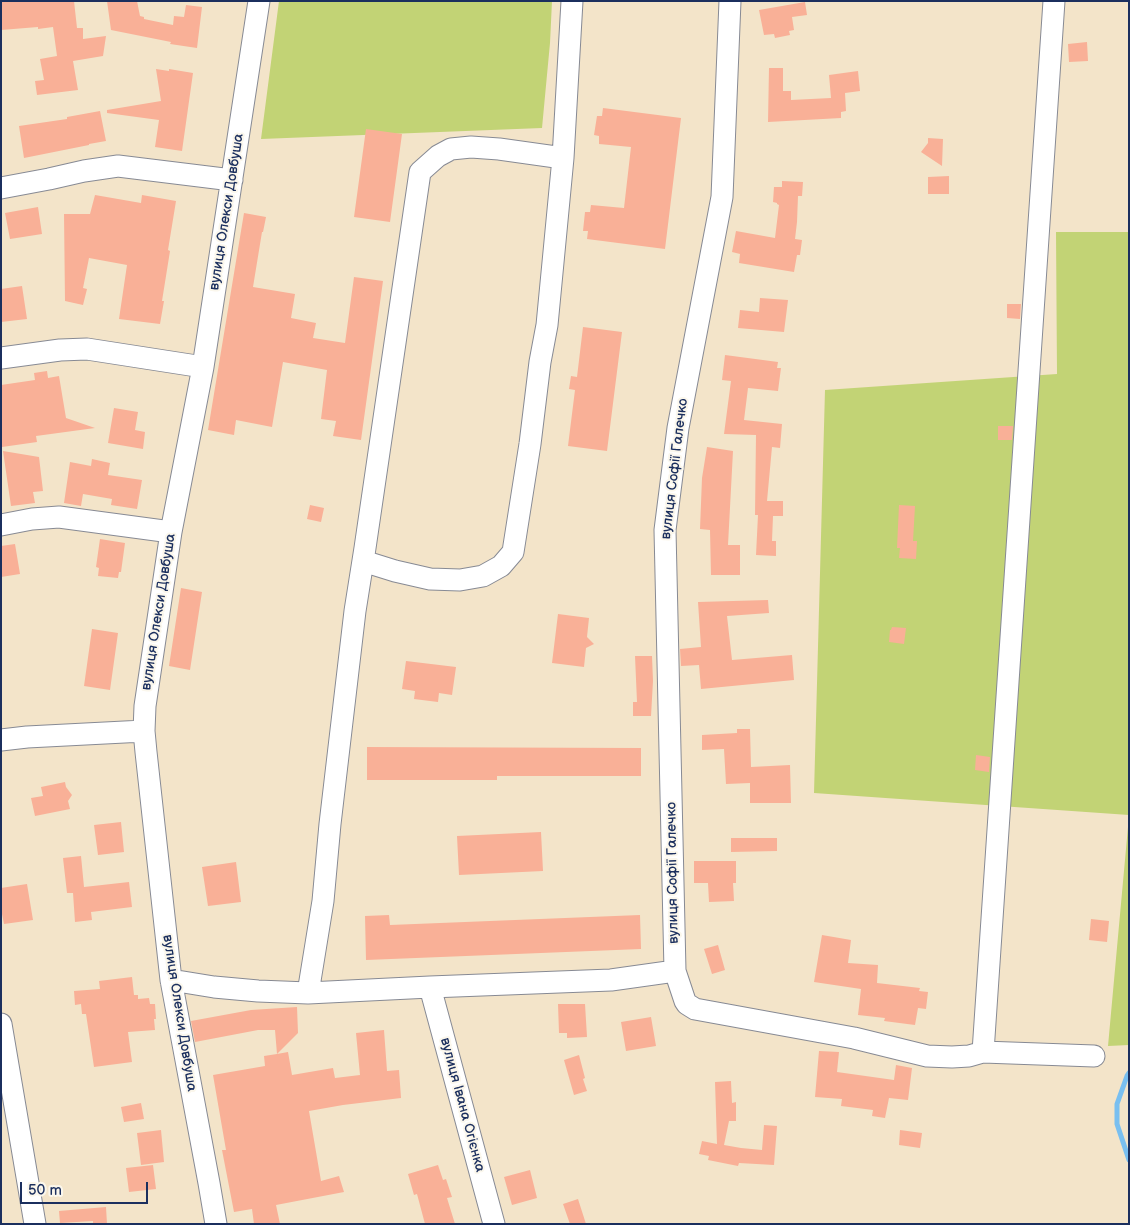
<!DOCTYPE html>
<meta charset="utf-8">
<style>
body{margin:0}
#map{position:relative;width:1130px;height:1225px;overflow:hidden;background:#f3e4c9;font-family:"Balsamiq Sans",sans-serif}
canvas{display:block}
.frame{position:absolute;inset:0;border:2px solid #1b2f5e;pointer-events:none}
.scale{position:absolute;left:20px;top:1182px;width:128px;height:22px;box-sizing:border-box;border:2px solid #1b2f5e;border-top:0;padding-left:6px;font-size:15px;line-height:18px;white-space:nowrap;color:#1b2f5e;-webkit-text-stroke:4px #fbf7ec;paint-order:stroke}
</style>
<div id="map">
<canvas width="1130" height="1225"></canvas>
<div class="frame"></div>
<div class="scale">50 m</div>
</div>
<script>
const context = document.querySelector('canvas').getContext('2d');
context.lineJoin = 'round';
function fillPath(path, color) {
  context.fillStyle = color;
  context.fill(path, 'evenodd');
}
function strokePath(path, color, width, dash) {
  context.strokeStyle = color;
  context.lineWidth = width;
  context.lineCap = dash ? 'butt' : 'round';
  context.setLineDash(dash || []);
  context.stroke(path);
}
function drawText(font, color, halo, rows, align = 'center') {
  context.font = font + ' "Balsamiq Sans",sans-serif';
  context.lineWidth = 4;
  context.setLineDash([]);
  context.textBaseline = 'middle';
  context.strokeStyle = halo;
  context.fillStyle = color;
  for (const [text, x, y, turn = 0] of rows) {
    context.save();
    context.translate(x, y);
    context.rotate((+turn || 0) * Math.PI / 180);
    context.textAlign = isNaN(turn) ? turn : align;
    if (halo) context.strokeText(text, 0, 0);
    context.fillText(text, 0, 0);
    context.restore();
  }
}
const green = new Path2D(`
 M279,1H552L550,43L542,128L261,139Z
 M1056,232H1129V815L814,793L825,390L1057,374Z
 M1129,816V1045L1108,1046Z`);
const stream = new Path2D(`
 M1129,1073L1127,1076L1117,1104V1124L1129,1160`);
const building = new Path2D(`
 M1,1H74L77,28H83V39L106,36L103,56L73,61L78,90L37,95L35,81L44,80L40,59L57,56L53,27L38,29V27L1,30Z
 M107,1H137L140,16L144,17V19L173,25L174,16L184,17L186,5L202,7L197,48L170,44L171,42L111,30Z
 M805,2L807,15L792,17L794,30L789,31L790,35L775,38L774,34L764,35L759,10Z
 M1087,42L1088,61L1069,62L1068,44Z
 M769,68H783V91H791V100L831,98L829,75L858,71L860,91L845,93L846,111L841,112V118L768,122Z
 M156,69L169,71V69L193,73L182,151L155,147L159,120L107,113V110L161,101Z
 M603,108L681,118L665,249L587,239L588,231H583L585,212H590L591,205L624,208L631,147L599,144V136L594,135L597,116H602Z
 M100,111L106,141L89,144V145L24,158L19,126L67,119V117Z
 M366,129L402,134L390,222L354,217Z
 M928,138L943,139L942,166L921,152L928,143Z
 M949,176V194H928V177Z
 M782,181L803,182L802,196H798L797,222L795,239L802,240L800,255H797L794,272L739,263L740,254L732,252L736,231L775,238L779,205L777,204V203L773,202L774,187H782Z
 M95,195L141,203L142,195L176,201L168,250L170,251L162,301H164L160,324L119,319L127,265L89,258L83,288L87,289L83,305L65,301L64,214H90Z
 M38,207L42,234L10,239L5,213Z
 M244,213L266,217L263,232H262L253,287L295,294L291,318L316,323L313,338L345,343L354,277L383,281L361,440L333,436L336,421L321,419L327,370L283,362L272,427L236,420L234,435L208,430Z
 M22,286L27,319L1,322V289Z
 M760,298L788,300L784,332L738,328L740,310L759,312Z
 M1007,304H1021L1020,319L1007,318Z
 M583,327L622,332L607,451L568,446L575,390L569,389L571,376L577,377Z
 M725,355L778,362L777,368H781L778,391L748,388L744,420L782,424L780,448L772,447L767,501H783V516H773L772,541H776V556L756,555L758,515H755L756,435L724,434L731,381L722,380Z
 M47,371L48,378L59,376L66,418L95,428L36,436L37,442L2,447L1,439V385L35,380L34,373Z
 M114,408L138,412L135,430L145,432L143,449L108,443Z
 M998,426H1013L1012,440H998Z
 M707,447L733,451L728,545H740V575H711L710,530L700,529L702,478Z
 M3,451L39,457L43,491L33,492L35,503L11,506Z
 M92,459L110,463L108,475L142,480L137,509L111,505L112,499L83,494L81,506L64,503L70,462L91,466Z
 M310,505L324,508L321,522L307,519Z
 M899,505L915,506L913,541H917L916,559L899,558L900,548H897Z
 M100,539L125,543L121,572H119L118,578L98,576L99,568L96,567Z
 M15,544L20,574L1,577V546Z
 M181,588L202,592L190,670L169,666Z
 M768,600L769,613L727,616L732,660L792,655L794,680L701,689L699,665L681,666L680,649L701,647L698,602Z
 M558,614L589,618L587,637L594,644L586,648L584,667L552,663Z
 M892,627L906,628L904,644L889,642L890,630H891Z
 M92,629L118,633L110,690L84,686Z
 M635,656H652L653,681L651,716H633V702H637Z
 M406,661L456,667L452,695L439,693L438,702L414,699L415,691L402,689Z
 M737,729H750L751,767L790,765L791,803H750V783L726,784L724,749L702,750V735L737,733Z
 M367,747L641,748V776H497V780H367Z
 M976,755L990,757L989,772L975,770Z
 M65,782L66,787L72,795L68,801L70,809L35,816L31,798L43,796L41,787Z
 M121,822L124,852L98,855L94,825Z
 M541,832L543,871L459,875L457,836Z
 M731,838H777V851L731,852Z
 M81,856L84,887L129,882L132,907L91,912L92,920L75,922L73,893H67L63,858Z
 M694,861H736V883H733L734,901L709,902L708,883H694Z
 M236,862L241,902L208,906L202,867Z
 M27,884L33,920L4,924L1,909V888Z
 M389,915L390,925L640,915L641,949L366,960L365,916Z
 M1091,919L1109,921L1107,942L1089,940Z
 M822,935L851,940L848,963L878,965L877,983L920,988L919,991L928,992L926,1009L918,1008L915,1025L884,1021L885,1018L858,1015L861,989L814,982Z
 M718,945L725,970L712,974L704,949Z
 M132,977L134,995H138V999L149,998L150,1004H155L156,1019H154L155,1030L128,1032L132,1062L94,1067L86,1014H82L81,1004L75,1005L74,991L100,989L99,981Z
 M558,1004H585L587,1037L567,1038V1033H559Z
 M297,1007L298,1033L277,1054L288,1052L292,1075L333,1068L335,1078L360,1075L356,1033L384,1030L387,1071L399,1070L401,1098L343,1105L309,1111L321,1181L339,1176L344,1192L276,1205L280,1224H254L252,1209L234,1212L222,1150H226L213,1075L265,1066L264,1056L277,1054L275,1030H258L195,1042L191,1021L251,1010Z
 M651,1017L656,1046L626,1051L621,1022Z
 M819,1051L839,1052L837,1072L894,1080L896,1065L912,1068L908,1100L889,1098L885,1118L872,1116L873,1110L841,1106L842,1099L815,1097Z
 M579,1055L585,1078L583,1079L587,1091L574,1095L564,1060Z
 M731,1081L732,1103L736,1102V1121H729L724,1145L741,1148L762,1150L764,1125L777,1126L774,1165L739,1163L738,1166L708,1160L709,1156L699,1154L702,1141L717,1144L715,1082Z
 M141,1103L144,1119L124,1122L121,1107Z
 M161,1130L164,1162L141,1165L137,1133Z
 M900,1130L922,1133L920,1148L899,1145Z
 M153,1165L156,1189L129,1192L126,1168Z
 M438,1165L443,1180L446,1179L452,1197L447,1198L455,1224H425L417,1194L414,1195L408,1174Z
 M530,1170L537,1198L512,1205L504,1177Z
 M578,1199L586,1224H570L563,1204Z
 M106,1207L107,1224H93V1221L60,1223L59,1211Z`);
const minor = new Path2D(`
 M730,1L722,197L678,428L665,530L675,971L685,1001L687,1004L695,1009L854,1038L927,1056L952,1057L969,1056L983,1052L1094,1056
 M1,188L49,179L84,171L118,166L232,180
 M1,358L60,350L87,349L203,367
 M1,525L32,519L59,517L171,532
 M363,561L395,571L430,579L460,580L483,576L501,566L513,552L530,444L540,362L547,325L563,158L572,1
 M1,740L27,737L144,731
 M171,980L214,987L258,991L308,993L430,987L611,980L675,971
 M430,987L494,1224
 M308,993L323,901L330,824L355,611L365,548L420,172L438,156L451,149L471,147L499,149L563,158
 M1,1024L35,1224
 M983,1052L1054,1
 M216,1224L209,1183L171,980L146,752L144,731L145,706L171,532L203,367L259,1`);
const streetNames = [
 ["вулиця Олекси Довбуша",227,212,-81],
 ["вулиця Софії Галечко",675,469,-83],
 ["вулиця Олекси Довбуша",159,612,-81],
 ["вулиця Софії Галечко",673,873,-91],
 ["вулиця Олекси Довбуша",179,1013,81],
 ["вулиця Івана Огієнка",462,1105,75]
];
fillPath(green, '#c2d375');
strokePath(stream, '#79bff0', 5);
fillPath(building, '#f9b097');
strokePath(minor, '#878a94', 23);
strokePath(minor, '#fff', 21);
drawText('14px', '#1b2f5e', '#fbf7ec', streetNames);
</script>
